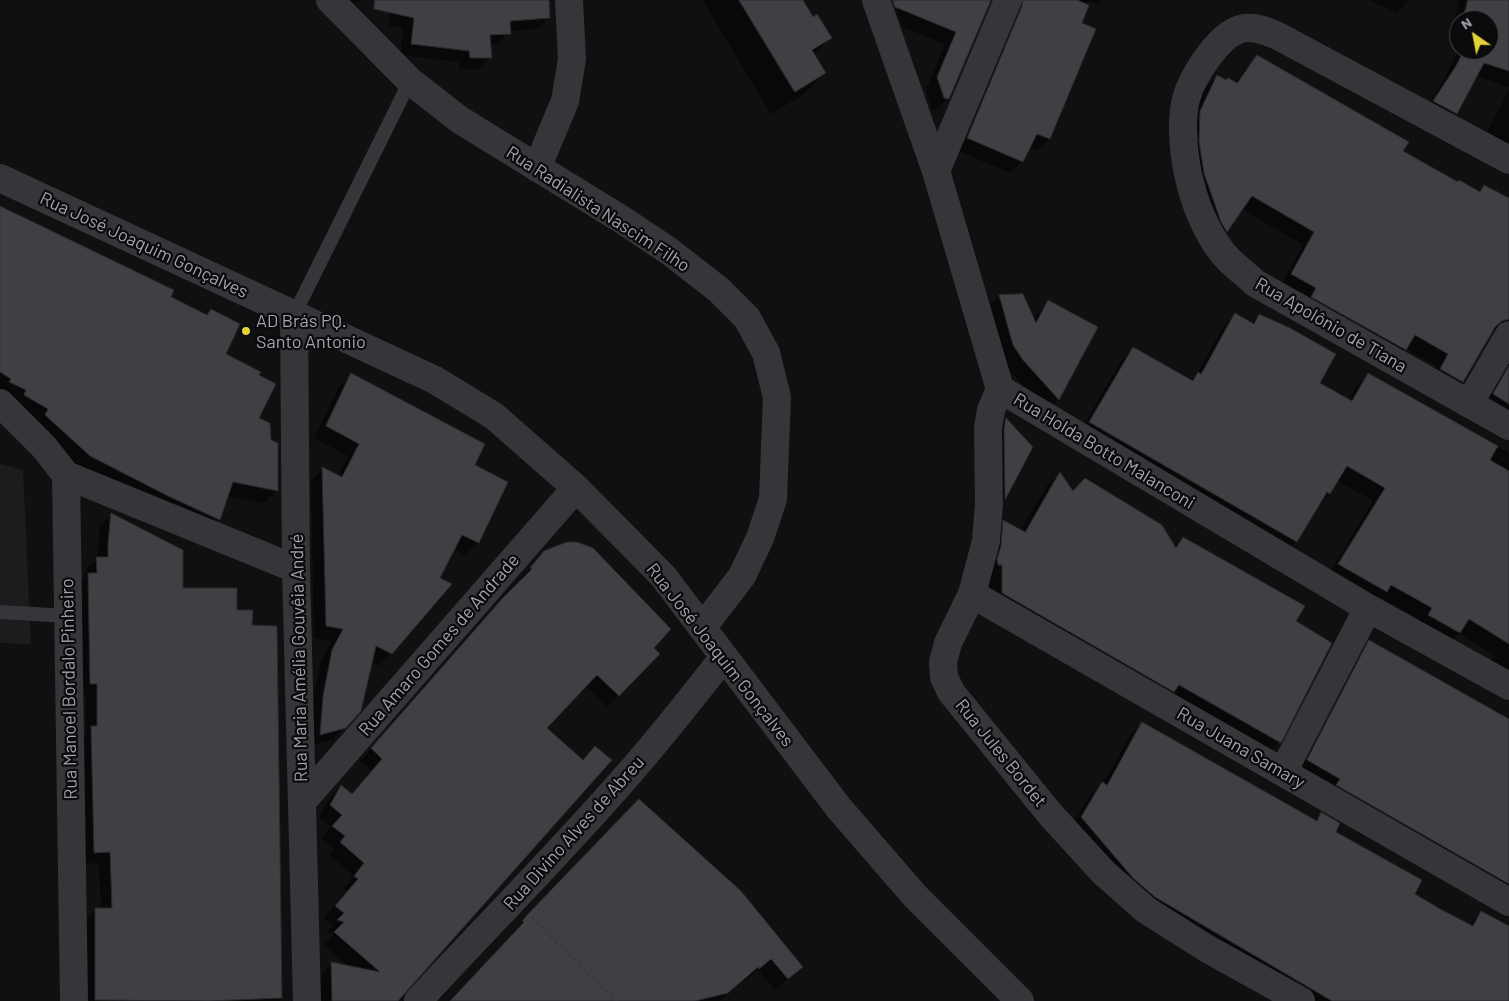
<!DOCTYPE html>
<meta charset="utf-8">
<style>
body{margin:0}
#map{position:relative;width:1509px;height:1001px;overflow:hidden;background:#101011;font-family:Barlow,sans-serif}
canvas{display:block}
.north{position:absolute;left:1449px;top:10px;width:50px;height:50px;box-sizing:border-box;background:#0b0b0c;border:1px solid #47484e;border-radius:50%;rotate:327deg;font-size:14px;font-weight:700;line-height:20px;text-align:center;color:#a2a3b1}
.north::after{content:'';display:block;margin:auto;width:18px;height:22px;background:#e2d337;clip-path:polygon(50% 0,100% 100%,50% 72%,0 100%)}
</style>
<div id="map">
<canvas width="1509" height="1001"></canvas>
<div class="north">N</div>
</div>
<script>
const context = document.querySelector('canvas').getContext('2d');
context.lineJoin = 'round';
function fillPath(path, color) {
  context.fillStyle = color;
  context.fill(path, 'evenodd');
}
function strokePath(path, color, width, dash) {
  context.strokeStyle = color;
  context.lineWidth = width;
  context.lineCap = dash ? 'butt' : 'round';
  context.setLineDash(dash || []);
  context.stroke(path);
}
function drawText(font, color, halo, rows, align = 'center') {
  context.font = font + ' Barlow,sans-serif';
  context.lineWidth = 4.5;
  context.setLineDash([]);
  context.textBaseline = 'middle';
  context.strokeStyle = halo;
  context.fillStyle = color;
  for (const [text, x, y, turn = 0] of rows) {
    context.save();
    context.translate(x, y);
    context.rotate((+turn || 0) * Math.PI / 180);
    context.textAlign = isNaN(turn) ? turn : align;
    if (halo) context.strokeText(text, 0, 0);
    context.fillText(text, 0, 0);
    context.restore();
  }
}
const built = new Path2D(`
 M0,464L23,470L31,644L0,643Z`);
const shadow = new Path2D(`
 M342,0H361L346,8Z
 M392,0H548L549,18L538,29L509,31L498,44L489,45L490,57L479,69H459V62L400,55L403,29L388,25Z
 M702,0H802L813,19L830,38L814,54L825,73L801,96L771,114Z
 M902,0H990L948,98L936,110H932L926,90L945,44L903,27L897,12Z
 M1005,0H1102L1098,5L1089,1L1080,24L1095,30L1049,139L1037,151L1029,148L1022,161L1010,173L956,150Z
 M1369,0H1409L1397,13Z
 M1459,0H1509V87L1476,76L1456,114L1444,126L1422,114L1444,80L1459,48V50H1489V20H1459V43L1450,40Z
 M1257,57L1401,152L1509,214V338L1495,331L1491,332L1462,382L1450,394L1428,382L1437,366L1406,349L1393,362L1280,286L1303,245L1242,209L1226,231L1214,243L1188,124L1204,89L1217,76L1226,82L1235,83L1245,69Z
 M1509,90V161L1480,145Z
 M0,208L205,316L211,310L224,354L257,376V418L277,490L264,503L227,496L218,519L205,532L77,468L0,397Z
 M1022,295L1033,320L1037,314L1049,302L1096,327L1058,399L1046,411L1011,372L1002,359L987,308L999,296Z
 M1235,315L1251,324L1259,315L1318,383L1349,400L1356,386L1369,374L1509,453V679L1487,667L1494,655L1459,633L1447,645L1416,627L1420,620L1380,597L1374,603L1327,577L1373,501L1337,480L1330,493L1318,505L1296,541L1284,553L1078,435L1121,361L1134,348L1191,381L1196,376L1223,327Z
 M1509,359V423L1481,407Z
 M352,374L473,466L506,482L478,542L465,555L453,549L391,653L379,666L371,662L345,727L332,740L308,746L311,709L320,664L331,641L314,638L311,481L323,469L338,476L348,456L314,438L339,387Z
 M1005,420L1032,447L1004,499L994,509L995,431Z
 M1059,474L1072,493L1174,547L1183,538L1294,621L1280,742L1266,755L989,607L990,535L1004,522L1020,531L1046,487Z
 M111,515L182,590L236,611L251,627L281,997L280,1001H85L84,921L95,910L101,909L99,863L83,864L80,739L86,734V695H79L76,585L85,577V570L97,558L100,526Z
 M545,552L658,654L607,707L585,686L545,729L394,1001H321L320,975L332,964L350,968L324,945L334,934L327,932L333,925L324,918L347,891L343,888L354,876L329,855L335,849L322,838L331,827L319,817L330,798L341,786L351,795L372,771L360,761L490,613L521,581L519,580Z
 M1369,641L1509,721V904L1296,772L1358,653Z
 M1142,723L1314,821L1321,814L1334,832L1413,894L1469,925L1481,913L1509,928V1001H1300L1174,928L1070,829L1090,795L1102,783L1103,784L1130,735Z
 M627,812L801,967L775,990L758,970L747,980L746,979L719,1001H452L512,935L511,934L518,926Z`);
const building = new Path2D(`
 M375,0H549L550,18L510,21L511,34L490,35L492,58H470L469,51L411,44L414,18L374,9Z
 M739,0H803L813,17L817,14L832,38L812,50L826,73L795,92Z
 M893,0H991L949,99L944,98L937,77L956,32L895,7Z
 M1023,0H1077L1089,5L1082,23L1096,29L1050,139L1037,134L1023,162L967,138L1022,6Z
 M1468,0H1509V71L1484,63L1457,114L1433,101L1456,66L1464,50H1489V20H1463Z
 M1257,55L1409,142L1403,151L1458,182L1459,180L1480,192L1484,185L1509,198V319L1502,321L1495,327L1463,382L1440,369L1448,354L1415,335L1406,350L1311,297L1316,288L1291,274L1314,232L1252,196L1227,232L1221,222L1204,173L1199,141L1200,111L1217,75L1226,80L1228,78L1237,83Z
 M0,206L174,290L171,297L207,315L211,309L240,324L226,354L261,372L259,375L276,384L259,418L270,423L271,440L278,443V491L233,482L220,520L168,496L90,456L45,415L48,409L24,395L26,390L9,382L11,379L0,372Z
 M1023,294L1036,323L1048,300L1098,327L1059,400L1023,360L1013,345L999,295Z
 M1235,313L1254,324L1259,314L1290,328L1336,354L1320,383L1352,401L1368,373L1498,446L1490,460L1509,471V644L1469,619L1460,633L1428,615L1432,608L1391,585L1387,592L1338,564L1385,488L1347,466L1330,494L1327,492L1297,542L1089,422L1133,347L1193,381L1198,372L1201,374Z
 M1509,366V404L1493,394Z
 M351,373L485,444L475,465L508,482L479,543L462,535L440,578L452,584L392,654L376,646L361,711L346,728L320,735L323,696L332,650L343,629L326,626L322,467L342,477L359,444L326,426Z
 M1006,418L1033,447L1005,500L1004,429Z
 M1060,472L1073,491L1085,478L1162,525L1176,548L1183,537L1305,606L1296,621L1332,643L1281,743L1179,685L1174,692L1002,593V565H998L997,559L1001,546L1003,520L1025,532Z
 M111,513L183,550V588H237V610H253L252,625L277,626L282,998L210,1001L95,1000V908H112L110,852L94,853L91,726H97V684H90L88,573H97L96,557H108V545Z
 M567,542H577L593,548L671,629L654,648L660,654L619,696L597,675L547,728L583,760L595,746L612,760L398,1001H332L331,962L380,972L334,932L344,922L337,920L344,913L335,906L358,879L354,876L364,863L340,842L345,836L332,826L342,815L330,805L341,785L352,794L382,759L371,748L501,600L532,569L530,568L544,551Z
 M1369,640L1509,719V884L1336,785L1340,779L1307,760Z
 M1142,722L1317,821L1321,812L1340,823L1336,832L1422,880L1415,894L1440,909L1473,926L1481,911L1509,926V1001H1332L1155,897L1133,878L1081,817L1102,782L1107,785Z
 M639,799L741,891L803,967L788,979L771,959L759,969L758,967L728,993L695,1001H450L524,922L522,921L530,912Z`);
const path = new Path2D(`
 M532,918L617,1001`);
const service = new Path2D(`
 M294,315L410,81
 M0,612L68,616`);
const minor = new Path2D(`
 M330,0L410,81L460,120L621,219L669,251L719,290L747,318L766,353L777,397L773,499L760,538L742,576L702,628
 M876,0L936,171L1000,389L1368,608L1509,686
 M1509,160L1278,36C1267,31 1257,27 1245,28C1220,31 1192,77 1186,99C1180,123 1184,162 1191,186C1197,210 1211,242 1229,260C1237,268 1247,275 1255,283L1509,426
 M537,168L565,101L572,59L569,0
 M936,171L1008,0
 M0,178L435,380L494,416L576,488L663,576L838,807L915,896L1020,1001
 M294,315L296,569L307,1001
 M1000,389L991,410L988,428L989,504L986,541L972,594L948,643L943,662L944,677L951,692L1050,814L1103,872L1146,910L1206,948L1301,1001
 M0,403L44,447L66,475L74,1001
 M1469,404L1509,335
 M66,475L296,569
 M972,594L1509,902
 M1283,772L1368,608
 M302,802L576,488
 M418,1001C487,926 558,855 625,778C659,740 691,699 723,658`);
const markers = [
 [246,331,5,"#e2d337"]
];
const streetNames = [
 ["Rua Radialista Nascim Filho",598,209,33],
 ["Rua José Joaquim Gonçalves",144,245,25],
 ["Rua Apolônio de Tiana",1331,325,30],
 ["Rua Holda Botto Malanconi",1104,451,31],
 ["Rua Amaro Gomes de Andrade",439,645,-49],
 ["Rua José Joaquim Gonçalves",720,655,52],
 ["Rua Maria Amélia Gouvêia André",299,658,-91],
 ["Rua Manoel Bordalo Pinheiro",69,689,-91],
 ["Rua Juana Samary",1241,748,30],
 ["Rua Jules Bordet",1001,753,51],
 ["Rua Divino Alves de Abreu",574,833,-48]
];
const poiNames = [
 ["AD Brás PQ.",256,321],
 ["Santo Antonio",256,342]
];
fillPath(built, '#1c1c1e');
fillPath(shadow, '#0007');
fillPath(building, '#3f3f44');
strokePath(building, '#2a2a2d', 1);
strokePath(path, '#39393e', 3, [2.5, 4]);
strokePath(service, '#36363a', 14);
strokePath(minor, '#36363a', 28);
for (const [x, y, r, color] of markers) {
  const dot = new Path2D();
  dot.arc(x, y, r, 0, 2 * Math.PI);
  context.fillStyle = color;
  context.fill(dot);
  strokePath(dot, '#0b0b0c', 2);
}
drawText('18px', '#a2a3b1', '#0b0b0c', streetNames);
drawText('18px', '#a2a3b1', '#0b0b0c', poiNames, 'left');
</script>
